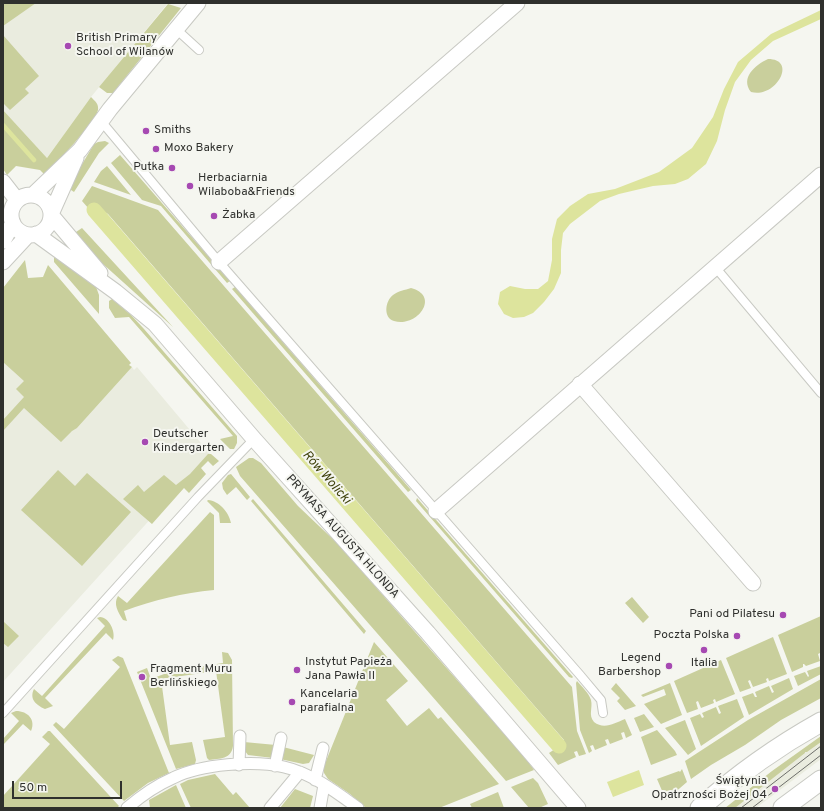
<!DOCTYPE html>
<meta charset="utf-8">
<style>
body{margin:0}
#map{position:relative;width:824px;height:811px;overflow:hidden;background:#f5f6f0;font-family:Overpass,sans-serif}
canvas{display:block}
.frame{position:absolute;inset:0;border:4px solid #2f302d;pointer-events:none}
.scale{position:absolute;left:12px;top:781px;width:110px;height:18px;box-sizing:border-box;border:2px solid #2f302d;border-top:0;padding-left:5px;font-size:12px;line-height:14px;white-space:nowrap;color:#2f302d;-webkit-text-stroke:3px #f5f6f0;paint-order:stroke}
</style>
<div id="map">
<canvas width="824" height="811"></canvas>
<div class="frame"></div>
<div class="scale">50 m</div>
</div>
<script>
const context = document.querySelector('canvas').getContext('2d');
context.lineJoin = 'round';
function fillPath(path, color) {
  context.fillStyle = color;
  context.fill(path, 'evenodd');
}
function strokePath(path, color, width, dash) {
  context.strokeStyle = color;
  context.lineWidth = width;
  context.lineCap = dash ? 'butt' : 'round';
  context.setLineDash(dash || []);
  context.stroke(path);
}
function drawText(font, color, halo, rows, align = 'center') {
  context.font = font + ' Overpass,sans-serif';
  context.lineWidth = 4;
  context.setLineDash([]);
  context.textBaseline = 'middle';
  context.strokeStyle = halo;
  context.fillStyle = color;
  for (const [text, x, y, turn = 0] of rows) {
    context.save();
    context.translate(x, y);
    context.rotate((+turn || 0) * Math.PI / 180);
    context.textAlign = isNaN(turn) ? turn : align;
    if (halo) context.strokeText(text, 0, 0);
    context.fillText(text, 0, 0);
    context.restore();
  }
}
const built = new Path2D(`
 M3,3L25,10L36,3H168L91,97L47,158L3,110Z
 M3,351L77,428L132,367L134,370L137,367L211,455L155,514L3,682Z
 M821,742V759L756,808H735L805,753V752H807Z`);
const green = new Path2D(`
 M3,3H36L3,26Z
 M168,4L181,8L113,93H107L99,87Z
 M3,35L39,76L25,89L29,93L10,110L3,103Z
 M768,59C798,59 776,99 751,92C740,78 755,65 768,59Z
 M91,97C95,101 99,104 98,110C96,122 55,164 45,175L40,170L16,166L7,175L3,169V110L47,158Z
 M105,141L109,143L99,153L74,192L68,188L94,144L98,142Z
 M120,155L230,281L227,283L161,206L142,200L111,163Z
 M107,166L131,195L94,182L101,171Z
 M92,186L158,210L572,687L577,731L586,754L579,756L577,751L574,752L576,757L558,765L549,753L555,749L564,740L108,214L93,205L89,209L82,201Z
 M82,228L173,327L103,264L76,234V232Z
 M57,255L95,284L99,295V314L54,262V258Z
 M25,260L28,278L43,277L48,265L131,363L129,365L132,367L77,428L72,431L61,442L24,408L3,431V420L24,397L16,389L24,381L3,362V288Z
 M235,287L411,490L408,492L232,289Z
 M411,288C441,296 417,328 394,321C383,318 385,301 393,295C398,291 405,290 411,288Z
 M112,299L131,315L144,329L237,436V443L234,449H230L220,439L233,436L129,317L115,318L109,308V301Z
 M208,454H211L219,461L213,466L208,461L201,468L206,474L189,493L184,488L152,524L123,499L138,485L144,492L164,475L176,485L190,474Z
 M249,458H253L261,463L298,506L339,545L527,760L534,770L506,781L240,476L236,467Z
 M58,470L75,486L87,473L131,512L82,566L21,510Z
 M231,474L250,497L247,500L236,487L227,495L223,489L222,483L228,475Z
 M417,498L573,677L572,678L569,677L416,501Z
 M253,499L366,631L364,634L251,501Z
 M208,500C219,501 229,512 231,523H220L219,513L207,501Z
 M210,512L214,515V590C183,593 154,600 124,611L127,621L123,620C118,612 113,604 118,596L127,603Z
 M632,597L649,617L643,623L625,603Z
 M821,616V657L820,653L818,654L820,661L806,666L804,664H803V667L792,672L778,635Z
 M100,617C109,617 116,632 113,640L106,633L45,698L53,706L45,709C36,705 29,699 34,689L42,696L105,626L97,618Z
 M3,621L19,636L8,647L3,643Z
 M773,637L787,674L769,681L768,678L766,679L767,682L753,687L750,680L748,681L751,688L740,692L726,658Z
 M374,642L408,681L386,700L407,726L429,708L438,719L441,717L499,784L439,808H366L350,794L328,779L324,773V766Z
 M222,652L228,653L232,660L233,746C231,760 220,758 209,760L207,758L203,740L225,737L216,671L161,679L170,745L192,742L196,760L195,764L176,769L137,672L147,668L151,679L172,671L223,663Z
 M118,656L123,658L169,773L148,783L124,801L53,725L56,722L64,729L120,667L112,660Z
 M721,660L735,694L716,702L715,699L713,700L714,703L701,708L698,701L696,702L698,709L687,713L674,681Z
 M821,666V674L798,686L794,676L805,672L808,677L809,676L807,671Z
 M789,678L793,689L749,715L742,697L753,693L755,697H757L755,692L769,686L772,693L774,692L771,686Z
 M821,679V698L781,720L745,745L711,765L691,779L685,761L748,720Z
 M577,681C582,687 589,693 591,700C593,708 588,715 594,722C604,730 615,723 625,719L632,735L626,738L624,732L621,733L623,739L610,744L608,739L605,740L607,745L595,750L593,745L590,746L592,751L589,753L580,730L576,683Z
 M616,683L636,706L625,710L617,701L620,698L611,689Z
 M670,683L682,715L661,724L644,704L666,695L664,689L643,697L641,695Z
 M737,699L744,717L701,746L690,718L700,714L702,718L704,717L702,713L716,707L719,714L721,713L718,706Z
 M16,711C28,711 36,720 31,731L23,724L3,745V739L19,721L11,713Z
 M644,714L654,727L640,732L634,718Z
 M685,720L696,749L688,755L665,728Z
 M657,730L675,751L677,755L651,765L641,737Z
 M48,731H50L119,806L117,808H3V796L50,744L42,737Z
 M821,736V742L807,752H805V753L735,808H725L772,771Z
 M244,742L276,745L273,758L248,755L245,751Z
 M283,747L314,755L309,763L303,764L280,759Z
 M682,769L687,782L666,800L657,779L679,771L680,772Z
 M215,774L233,795L236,792L250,808H191L180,784L188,780Z
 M533,778L538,783L548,804L539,808H529L511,787Z
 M176,785L186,808H150L149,800Z
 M295,789L313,796L310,808H280Z
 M498,792L504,808H472L470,804Z`);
const water = new Path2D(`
 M821,10V19L773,41L751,60L735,82L725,110L717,141L706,164L688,179L675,184L653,186L619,194L600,201L570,224L563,233L561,250V273L554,289L544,302L533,313L524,317L513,318L504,314L498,304L500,292L510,286L525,289H538L548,281L552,260V239L557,219L570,206L588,194L615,189L659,172L692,148L713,117L724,89L738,62L771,34Z
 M639,770L644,785L613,797L607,782Z`);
const stream = new Path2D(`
 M3,125L34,160`);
const canal = new Path2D(`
 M94,210L559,746`);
const service = new Path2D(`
 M176,29L199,50
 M101,121L219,262L580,675L601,700L603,713
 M716,268L821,393
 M3,713L198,497L254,439`);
const pedestrian = new Path2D(`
 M239,765L240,736
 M275,766L281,738
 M315,780L323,748
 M127,808C141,796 157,785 173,778C201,764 254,760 284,767C311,773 336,792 358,808
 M270,808L300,772
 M320,808L324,785`);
const minor = new Path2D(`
 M3,182L17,200
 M11 215a20 20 0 1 1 40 0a20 20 0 1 1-40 0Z
 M33,195L80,150L110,109L198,3
 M52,212L76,158
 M52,216L100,273
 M36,234L116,292L155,324L254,439L428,633L578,808
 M3,241L13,223
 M3,262L28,235
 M219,262L517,3
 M580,384L753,583
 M436,511L821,175`);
const tertiary = new Path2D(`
 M700,808C737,775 778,746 821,722
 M783,808L821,780`);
const tram = new Path2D(`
 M741,808L821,746
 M752,808L821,755`);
const markers = [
 [68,46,4,"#a649b2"],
 [146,131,4,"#a649b2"],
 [156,149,4,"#a649b2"],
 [172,168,4,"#a649b2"],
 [190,186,4,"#a649b2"],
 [214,216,4,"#a649b2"],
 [145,442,4,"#a649b2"],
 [783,615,4,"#a649b2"],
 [737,636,4,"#a649b2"],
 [704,650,4,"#a649b2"],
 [669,666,4,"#a649b2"],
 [297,670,4,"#a649b2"],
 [142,677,4,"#a649b2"],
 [292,702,4,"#a649b2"],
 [775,789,4,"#a649b2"]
];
const poiNames = [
 ["British Primary",76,39],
 ["School of Wilanów",76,53],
 ["Smiths",154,131],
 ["Moxo Bakery",164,149],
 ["Putka",164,168,"right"],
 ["Herbaciarnia",198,179],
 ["Wilaboba&Friends",198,193],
 ["Żabka",222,216],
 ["Deutscher",153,435],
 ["Kindergarten",153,449],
 ["Pani od Pilatesu",775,615,"right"],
 ["Poczta Polska",729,636,"right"],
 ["Legend",661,659,"right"],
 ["Barbershop",661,673,"right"],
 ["Instytut Papieża",305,663],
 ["Jana Pawła II",305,677],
 ["Italia",704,664,"center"],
 ["Fragment Muru",150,670],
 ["Berlińskiego",150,684],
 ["Kancelaria",300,695],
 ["parafialna",300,709],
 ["Świątynia",767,782,"right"],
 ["Opatrzności Bożej 04",767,796,"right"]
];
const streetNames = [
 ["PRYMASA AUGUSTA HLONDA",342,537,48]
];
const waterNames = [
 ["Rów Wolicki",326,478,49]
];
fillPath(built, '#eaecdf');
fillPath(green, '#c9cf9c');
fillPath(water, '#dde49d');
strokePath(stream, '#dde49d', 4.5);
strokePath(canal, '#dde49d', 15);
strokePath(service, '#c8c9c3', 10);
strokePath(pedestrian, '#c8c9c3', 13);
strokePath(minor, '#c8c9c3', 17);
strokePath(tertiary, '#c8c9c3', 21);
strokePath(service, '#fff', 8);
strokePath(pedestrian, '#fff', 11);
strokePath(minor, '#fff', 15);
strokePath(tertiary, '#fff', 19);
strokePath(tram, '#6e6f6b', 1);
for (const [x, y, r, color] of markers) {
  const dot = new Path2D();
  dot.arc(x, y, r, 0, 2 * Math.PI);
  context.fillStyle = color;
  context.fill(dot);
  strokePath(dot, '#f5f6f0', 1.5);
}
drawText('12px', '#2f302d', '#f5f6f0', poiNames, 'left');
drawText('12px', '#2f302d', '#f5f6f0', streetNames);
drawText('italic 13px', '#3f420c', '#f5f6f0', waterNames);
</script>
